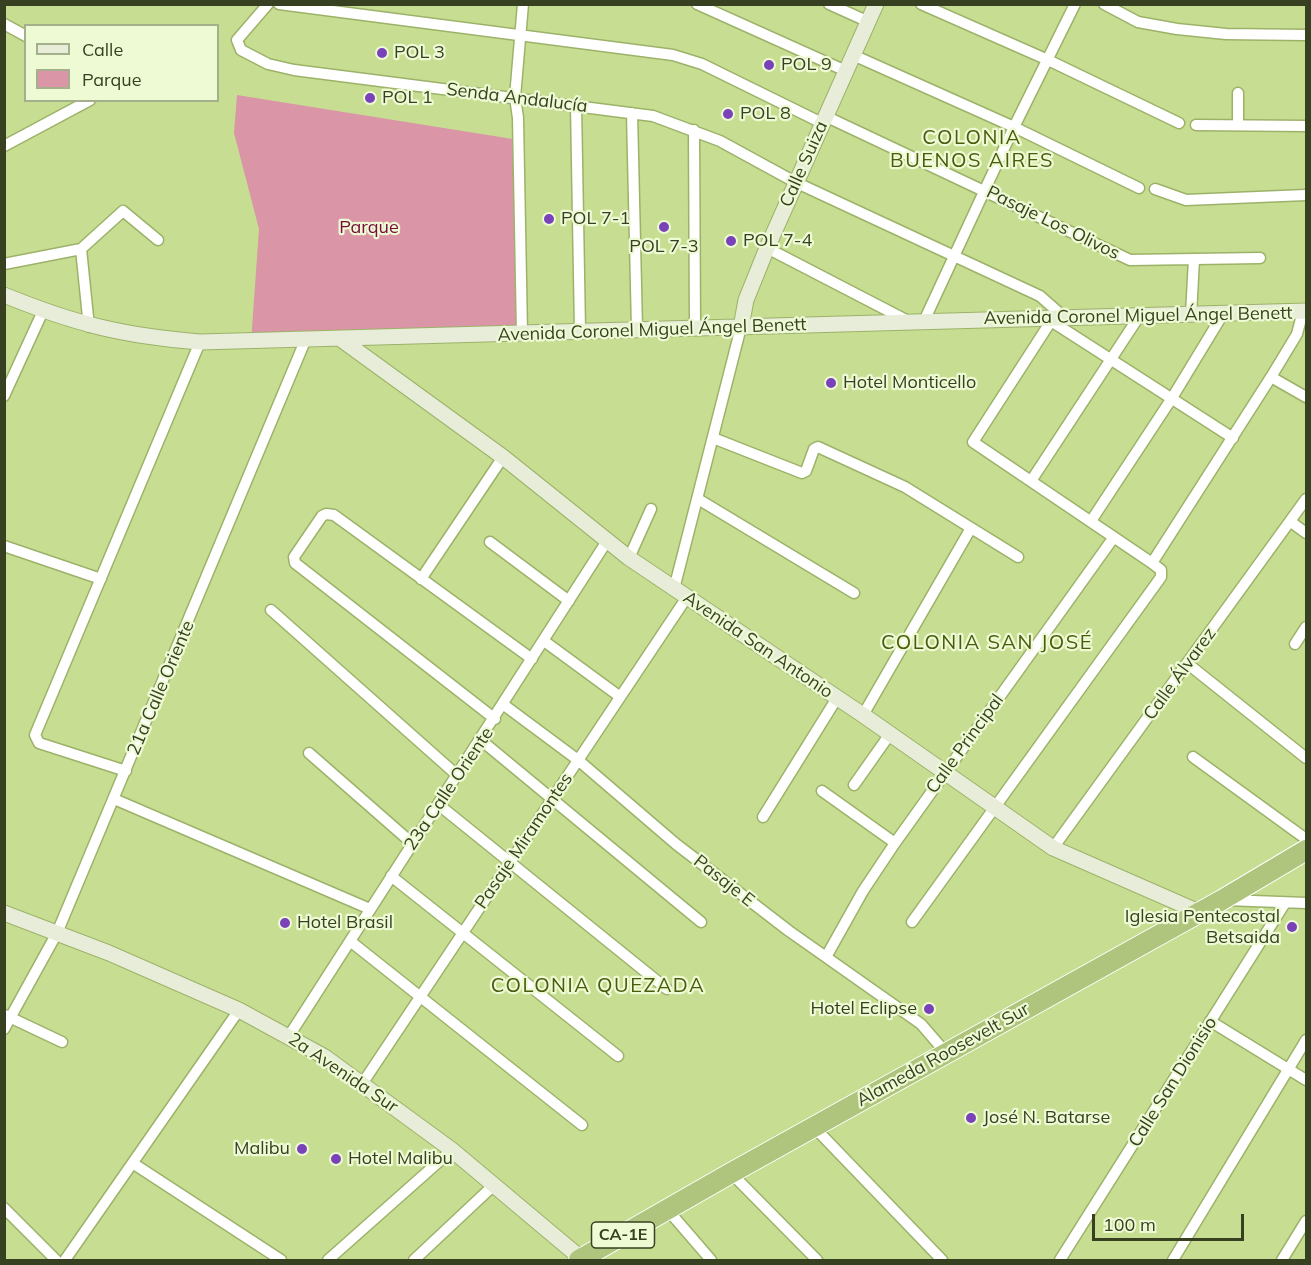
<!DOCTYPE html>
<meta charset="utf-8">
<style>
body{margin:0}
#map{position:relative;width:1311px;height:1265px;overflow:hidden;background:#c7de92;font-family:Mulish,sans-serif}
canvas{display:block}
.frame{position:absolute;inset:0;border:6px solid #374021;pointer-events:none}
.legend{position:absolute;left:24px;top:24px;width:195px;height:78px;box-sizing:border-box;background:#edfad4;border:2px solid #a4b08c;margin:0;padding:8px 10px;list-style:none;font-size:18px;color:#374021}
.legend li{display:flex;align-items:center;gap:12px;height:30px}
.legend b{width:30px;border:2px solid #a4b08c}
.scale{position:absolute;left:1092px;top:1214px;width:152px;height:27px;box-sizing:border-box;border:3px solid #374021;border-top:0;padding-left:8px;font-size:18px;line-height:21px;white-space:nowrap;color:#374021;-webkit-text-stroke:4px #edfad4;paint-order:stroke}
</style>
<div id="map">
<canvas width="1311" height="1265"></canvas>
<div class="frame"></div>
<ul class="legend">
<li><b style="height:8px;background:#e7edd8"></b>Calle</li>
<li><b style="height:16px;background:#da95a7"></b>Parque</li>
</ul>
<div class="scale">100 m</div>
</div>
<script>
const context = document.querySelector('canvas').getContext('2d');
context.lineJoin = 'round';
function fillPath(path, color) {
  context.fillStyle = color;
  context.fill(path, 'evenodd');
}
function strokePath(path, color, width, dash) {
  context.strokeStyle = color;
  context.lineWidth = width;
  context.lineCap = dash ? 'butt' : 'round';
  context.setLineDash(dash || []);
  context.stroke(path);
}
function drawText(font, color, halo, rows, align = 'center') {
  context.font = font + ' Mulish,sans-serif';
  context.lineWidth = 4.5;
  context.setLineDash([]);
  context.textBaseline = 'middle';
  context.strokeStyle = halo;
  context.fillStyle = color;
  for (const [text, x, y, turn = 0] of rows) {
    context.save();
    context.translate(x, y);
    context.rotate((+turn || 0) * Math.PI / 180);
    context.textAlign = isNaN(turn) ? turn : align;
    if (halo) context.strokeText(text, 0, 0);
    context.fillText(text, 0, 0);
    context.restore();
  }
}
const green = new Path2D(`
 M237,95L519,140L522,334L251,342L259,229L234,133Z`);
const street = new Path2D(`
 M268,4L237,40L241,50L268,64L294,70L653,116L720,141L795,182L1040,296L1065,318
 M279,4L673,55L702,64L822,123
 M697,4L846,71
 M829,4L869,22
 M921,4L1048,60L1179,123
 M1104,4L1138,22L1177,29L1226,34L1306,35
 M4,24L26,36
 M853,55L1014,127L1139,188
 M576,104L580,331
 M632,113L637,329
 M825,116L1130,260L1260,258
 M1196,125L1306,126
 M1238,125V93
 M694,130L695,327
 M4,146L90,100
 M1155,189L1186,200L1306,195
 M767,248L908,321
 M81,249L89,327
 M4,264L81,249L123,211L158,240
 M1191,315L1194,259
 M924,321L1014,127L1075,4
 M1051,321L1233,438
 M522,334L518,118L515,97L523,4
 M1271,377L1306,397
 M4,396L43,311
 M713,438L802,473L806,471L814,449L818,447L905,487L1018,557
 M1031,481L1138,318
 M698,499L854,593
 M1091,521L1172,398L1223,314
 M1291,522L1306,533
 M490,542L569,601
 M4,546L101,579
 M629,558L651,509
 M1152,563L1271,377L1297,334L1303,311
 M421,579L503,457
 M674,589L741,327
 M271,610L458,776
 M544,641L619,696
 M1295,644L1306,627
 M1188,664L1306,758
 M504,705L578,760L676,844L789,931L921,1024L946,1053
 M863,715L971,528
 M495,719L295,563L294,557L322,516L326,514L334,515L532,659
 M482,741L701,922
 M309,753L413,844
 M1193,757L1306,839
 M126,771L39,743L35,735L200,342
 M854,785L890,734
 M822,791L895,843
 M114,799L370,909
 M439,805L667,989
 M763,817L837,698
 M1053,848L1306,499
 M391,876L618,1056
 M1226,900L1306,903
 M912,922L1161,577V570L1152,563L973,442L1053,318
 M350,941L582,1125
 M826,957L863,891L895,843L1114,537
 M5,1015L62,1042
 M1210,1021L1306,1080
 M4,1029L57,933L305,341
 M289,1036C396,872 502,707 607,541
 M362,1084L687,597
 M814,1127L942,1260
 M134,1164L281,1260
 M731,1173L817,1260
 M4,1208L56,1260
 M667,1209L711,1260
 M65,1260L239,1010
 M328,1260L452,1150
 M414,1260L495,1184
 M1060,1260L1285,903
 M1173,1260L1306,1040
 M1282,1260L1306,1221`);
const secondary = new Path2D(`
 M4,295C75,324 124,336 200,342L1306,311
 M741,327L746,300L767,248L876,4
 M342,340L503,457L629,558L863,715L1053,848L1199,912
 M4,913L109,953L239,1010L325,1057L452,1150L583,1260`);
const highway = new Path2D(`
 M579,1260L731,1173L1222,900L1306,850`);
const markers = [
 [382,53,6,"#7a42b9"],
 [769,65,6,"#7a42b9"],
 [370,98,6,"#7a42b9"],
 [728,114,6,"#7a42b9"],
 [549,219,6,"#7a42b9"],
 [664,227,6,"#7a42b9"],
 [731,241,6,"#7a42b9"],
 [831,383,6,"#7a42b9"],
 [285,923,6,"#7a42b9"],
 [1292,927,6,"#7a42b9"],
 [929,1009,6,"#7a42b9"],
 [971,1118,6,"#7a42b9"],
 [302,1149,6,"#7a42b9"],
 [336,1159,6,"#7a42b9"]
];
const shields = [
 [623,1235,63]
];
const shieldNames = [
 ["CA-1E",623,1235]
];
const poiNames = [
 ["POL 3",394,53],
 ["POL 9",781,65],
 ["POL 1",382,98],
 ["POL 8",740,114],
 ["POL 7-1",561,219],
 ["POL 7-4",743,241],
 ["POL 7-3",664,247,"center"],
 ["Hotel Monticello",843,383],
 ["Iglesia Pentecostal",1280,917,"right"],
 ["Betsaida",1280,938,"right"],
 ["Hotel Brasil",297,923],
 ["Hotel Eclipse",917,1009,"right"],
 ["José N. Batarse",983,1118],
 ["Malibu",290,1149,"right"],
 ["Hotel Malibu",348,1159]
];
const streetNames = [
 ["Senda Andalucía",517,98,7],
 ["Calle Suiza",804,164,-66],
 ["Pasaje Los Olivos",1053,223,26],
 ["Avenida Coronel Miguel Ángel Benett",1138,316,-1],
 ["Avenida Coronel Miguel Ángel Benett",652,330,-2],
 ["Avenida San Antonio",758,645,34],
 ["Calle Álvarez",1180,674,-54],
 ["21a Calle Oriente",161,688,-67],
 ["Calle Principal",965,744,-54],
 ["23a Calle Oriente",449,789,-56],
 ["Pasaje Miramontes",524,841,-56],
 ["Pasaje E",724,881,38],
 ["Alameda Roosevelt Sur",943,1055,-29],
 ["2a Avenida Sur",343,1073,34],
 ["Calle San Dionisio",1173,1082,-58]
];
const parkNames = [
 ["Parque",369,228]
];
const neighbourhoodNames = [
 ["COLONIA",972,138],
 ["BUENOS AIRES",972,161],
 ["COLONIA SAN JOSÉ",987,643],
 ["COLONIA QUEZADA",598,986]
];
fillPath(green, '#da95a7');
strokePath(street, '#9db269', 13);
strokePath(secondary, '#9db269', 17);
strokePath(highway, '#fff', 22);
strokePath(street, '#fff', 10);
strokePath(secondary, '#e7edd8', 15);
strokePath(highway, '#afc47c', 20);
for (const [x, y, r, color] of markers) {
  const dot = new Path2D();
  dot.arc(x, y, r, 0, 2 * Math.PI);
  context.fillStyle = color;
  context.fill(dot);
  strokePath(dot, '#edfad4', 2);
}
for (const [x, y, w] of shields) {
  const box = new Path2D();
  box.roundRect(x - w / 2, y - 13, w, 26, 4.5);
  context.fillStyle = '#edfad4';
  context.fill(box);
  strokePath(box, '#374021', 1.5);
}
drawText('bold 16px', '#374021', null, shieldNames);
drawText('18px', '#374021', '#edfad4', poiNames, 'left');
drawText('18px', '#374021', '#edfad4', streetNames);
drawText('18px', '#780c3b', '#edfad4', parkNames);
context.letterSpacing = '1.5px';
drawText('20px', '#4a5b0c', '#edfad4', neighbourhoodNames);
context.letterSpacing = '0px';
</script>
